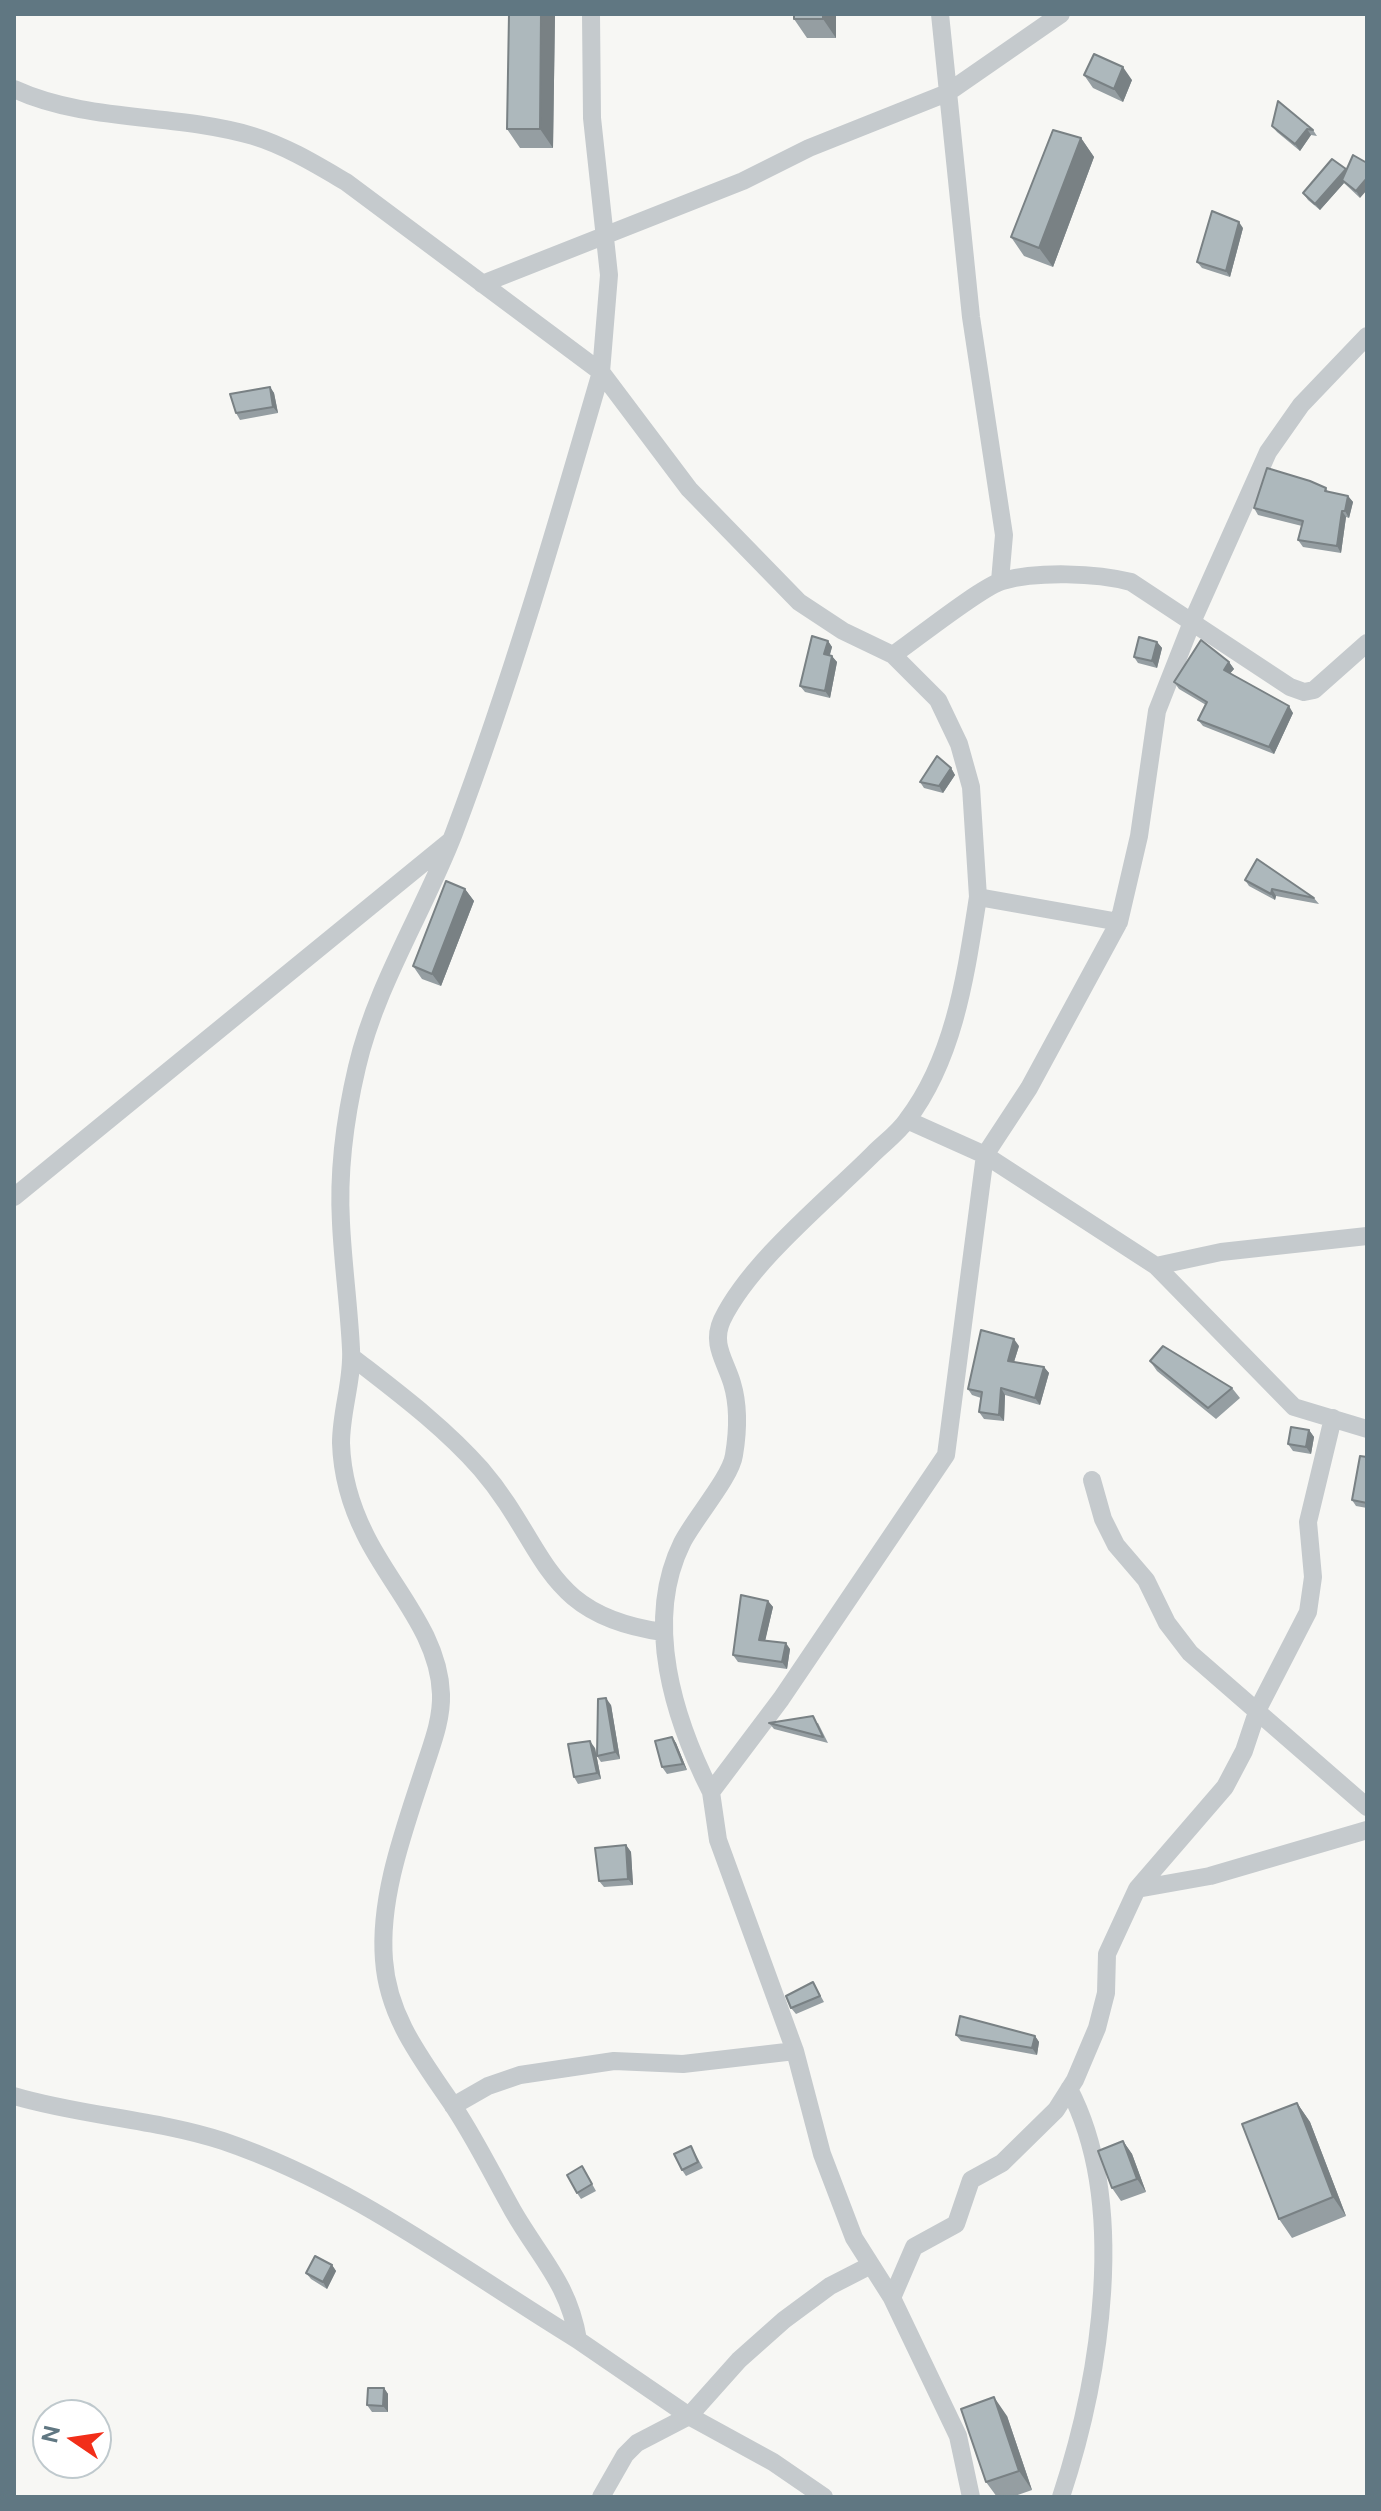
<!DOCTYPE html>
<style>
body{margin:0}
#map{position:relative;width:1381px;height:2511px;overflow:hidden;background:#f7f7f4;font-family:"Public Sans",sans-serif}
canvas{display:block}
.frame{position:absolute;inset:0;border:16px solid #607782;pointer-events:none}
.north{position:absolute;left:32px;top:2399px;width:80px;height:80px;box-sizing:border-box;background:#fff;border:2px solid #bfc9cd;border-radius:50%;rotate:283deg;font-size:22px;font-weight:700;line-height:32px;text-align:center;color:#607782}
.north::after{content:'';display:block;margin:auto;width:28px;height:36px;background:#f22e19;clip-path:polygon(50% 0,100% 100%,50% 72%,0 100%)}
</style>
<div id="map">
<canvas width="1381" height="2511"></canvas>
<div class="frame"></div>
<div class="north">N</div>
</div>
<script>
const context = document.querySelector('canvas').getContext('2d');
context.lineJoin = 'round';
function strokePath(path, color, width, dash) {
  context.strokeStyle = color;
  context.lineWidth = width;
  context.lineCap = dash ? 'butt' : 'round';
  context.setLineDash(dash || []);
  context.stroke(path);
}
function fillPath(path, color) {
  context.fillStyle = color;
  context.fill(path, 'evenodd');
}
const street = new Path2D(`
 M591,14L592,118L609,275L601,372L689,489L799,602L843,631L893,655L938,700L959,744L971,787L978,897L1119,922
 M940,14L971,317L1004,535L1000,581
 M14,89C88,123 176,113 253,136C286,146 317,165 346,182L601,372C556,527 511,682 454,833C424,911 376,985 357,1067C345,1118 338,1171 341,1223C343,1265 349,1307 351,1349C353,1380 341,1411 341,1443C342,1474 351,1506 365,1534C390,1586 439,1633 441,1694C442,1722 430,1749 422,1775C403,1833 379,1899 384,1960C388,2016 420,2057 450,2101C474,2136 492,2174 513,2211C540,2258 569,2284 578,2340L689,2416L773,2462L824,2497
 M482,284L743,181L809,148L947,93L1061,14
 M893,655C915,640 981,587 1002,581C1038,571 1096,573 1131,582L1290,687L1304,692L1314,690L1367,643
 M907,1120L985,1155L1156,1266L1294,1407L1367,1429
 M14,1197L449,842
 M1156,1266L1221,1252L1367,1236
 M352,1357C397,1392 443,1426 481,1469C548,1547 541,1615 663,1632
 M1092,1480L1103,1519L1116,1545L1146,1580L1167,1623L1190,1653L1367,1807
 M711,1792C674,1719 643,1622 682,1543C694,1519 731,1477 734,1455C738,1431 739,1406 732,1383C725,1360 711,1344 722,1320C750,1262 827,1200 873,1154C884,1143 898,1133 907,1120C955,1057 966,973 978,897
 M1137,1889L1225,1787L1244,1751L1258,1709L1308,1612L1313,1577L1308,1522L1333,1418
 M14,2096C81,2116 155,2119 223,2141C355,2186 460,2268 578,2340
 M453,2106L488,2086L520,2075L614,2061L683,2064L795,2051
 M892,2298L914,2247L956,2224L971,2180L1002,2163L1056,2110L1075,2080L1097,2028L1106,1993L1107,1954L1137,1889L1210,1876L1367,1830
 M601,2497L625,2455L637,2443L689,2416L739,2360L784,2320L830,2286L871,2265
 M971,2497L958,2436L892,2298L854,2238L822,2154L795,2051L718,1840L711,1792L781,1699L946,1455L985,1155L1029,1088L1119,922L1139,836L1157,711L1192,622L1268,452L1301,405L1367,336
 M1061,2497C1100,2379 1129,2204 1069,2089`);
const wall = new Path2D(`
 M509,14H555L553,148H520L507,129Z
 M836,14V38H807L794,19Z
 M1084,75L1132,80L1123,102L1093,88Z
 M1272,126L1313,130L1317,136L1311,135L1300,151L1277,132Z
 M1081,138L1094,157L1053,267L1024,256L1011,237Z
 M1346,169L1360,198L1344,183L1320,210L1308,200L1303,193Z
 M1243,228L1230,277L1202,268L1197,262Z
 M270,387L274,393L278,413L240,420L236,413Z
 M1326,488L1328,492L1348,496L1353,502L1349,518L1346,517L1341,553L1303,547L1298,540L1302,526L1258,515L1254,508Z
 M828,641L832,647L830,655L837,662L830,698L805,692L800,686Z
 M1157,642L1162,648L1157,668L1138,663L1134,657Z
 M1229,662L1234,669L1230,673L1293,713L1274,754L1203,726L1198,720L1206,705L1179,689L1174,682Z
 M951,768L955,775L943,793L924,788L920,782Z
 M1245,880L1314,898L1319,904L1276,896L1275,900L1249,886Z
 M465,889L474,901L441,986L422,979L413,966Z
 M1019,1346L1014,1362L1044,1367L1049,1373L1040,1405L1005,1395L1004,1421L984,1419L979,1412L981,1398L972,1395L968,1389Z
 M1150,1361L1232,1388L1240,1398L1216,1419L1157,1371Z
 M1309,1430L1314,1437L1311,1454L1293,1451L1288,1444Z
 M1367,1457V1508L1356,1506L1352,1500Z
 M768,1601L773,1607L765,1640L790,1649L787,1669L738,1662L733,1655Z
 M611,1705L620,1759L601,1762L597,1756Z
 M769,1723H818L828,1743L774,1729Z
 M672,1737L676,1743L687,1770L667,1774L662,1767Z
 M595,1748L601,1779L578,1784L574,1777Z
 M626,1845L631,1852L633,1885L604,1887L599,1881Z
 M813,1982L824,2002L796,2014L791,2008Z
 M956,2035L1035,2036L1039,2042L1037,2055L961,2041Z
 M1297,2103L1310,2122L1346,2216L1292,2238L1279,2219Z
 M1123,2141L1132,2154L1146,2192L1121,2201L1112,2188Z
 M691,2146L703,2168L686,2176L682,2170Z
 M582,2166L596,2191L581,2199L577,2193Z
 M332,2265L336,2271L327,2289L311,2279L306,2273Z
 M384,2388L388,2394V2412H372L367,2405Z
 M1007,2416L1032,2490L1012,2497H997L986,2482Z`);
const shadedWall = new Path2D(`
 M541,14H555L553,148L540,129Z
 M823,14H836V38L823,19Z
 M1123,67L1132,80L1123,102L1114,89Z
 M1307,129L1311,135L1300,151L1295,144Z
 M1081,138L1094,157L1053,267L1039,248Z
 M1346,169L1344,182L1342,180L1344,183L1320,210L1315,204Z
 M1367,178V190L1360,198L1356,191Z
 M1239,222L1243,228L1230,277L1226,271Z
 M270,387L274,393L278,413L273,407Z
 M1348,496L1353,502L1349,518L1345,511Z
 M1342,511L1346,517L1341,553L1337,546Z
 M828,641L832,647L828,660L824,654Z
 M1157,642L1162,648L1157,668L1152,661Z
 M832,656L837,662L830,698L825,691Z
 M1229,662L1234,669L1228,676L1224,670Z
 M1289,706L1293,713L1274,754L1269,747Z
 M951,768L955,775L943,793L939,786Z
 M465,889L474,901L441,986L432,974Z
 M1272,889L1276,896L1275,900L1271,894Z
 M1014,1339L1019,1346L1012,1368L1008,1361Z
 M1044,1367L1049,1373L1040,1405L1035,1398Z
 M1001,1388L1005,1395L1004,1421L999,1415Z
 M1309,1430L1314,1437L1311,1454L1306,1447Z
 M768,1601L773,1607L764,1646L759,1640Z
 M786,1643L790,1649L787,1669L782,1662Z
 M606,1698L611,1705L620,1759L615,1752Z
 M672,1737L676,1743L687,1770L683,1764Z
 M590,1741L595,1748L601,1779L597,1773Z
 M626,1845L631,1852L633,1885L628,1879Z
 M1035,2036L1039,2042L1037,2055L1032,2048Z
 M1297,2103L1310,2122L1346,2216L1333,2197Z
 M1123,2141L1132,2154L1146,2192L1137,2179Z
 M332,2265L336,2271L327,2289L323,2282Z
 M384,2388L388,2394V2412L383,2406Z
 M994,2397L1007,2416L1032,2490L1019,2471Z`);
const building = new Path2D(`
 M509,14H541L540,129H507Z
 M794,14H823V19H794Z
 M1094,54L1123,67L1114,89L1084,75Z
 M1278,101L1313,130L1307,129L1295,144L1272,126Z
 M1053,130L1081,138L1039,248L1011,237Z
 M1353,155L1367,163V178L1356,191L1342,180Z
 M1332,159L1346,169L1315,204L1303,193Z
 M1212,211L1239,222L1226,271L1197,262Z
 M270,387L273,407L236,413L230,394Z
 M1267,468L1310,481L1326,488L1325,491L1348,496L1345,511H1342L1337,546L1298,540L1303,521L1254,508Z
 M812,636L828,641L824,654L832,656L825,691L800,686Z
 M1139,637L1157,642L1152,661L1134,657Z
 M1201,640L1229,662L1224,670L1289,706L1269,747L1198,720L1207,702L1174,682Z
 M937,756L951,768L939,786L920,782Z
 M1257,859L1314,898L1272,889L1271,894L1245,880Z
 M446,881L465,889L432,974L413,966Z
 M981,1330L1014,1339L1008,1361L1044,1367L1035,1398L1001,1388L999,1415L979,1412L982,1392L968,1389Z
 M1163,1346L1232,1388L1208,1408L1150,1361Z
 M1291,1427L1309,1430L1306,1447L1288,1444Z
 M1360,1456L1367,1457V1503L1352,1500Z
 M741,1595L768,1601L759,1640L786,1643L782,1662L733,1655Z
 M606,1698L615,1752L597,1756L598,1699Z
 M813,1716L823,1737L769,1723Z
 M672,1737L683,1764L662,1767L655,1741Z
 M590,1741L597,1773L574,1777L568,1744Z
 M626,1845L628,1879L599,1881L595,1848Z
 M813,1982L820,1996L791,2008L786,1996Z
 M960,2016L1035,2036L1032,2048L956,2035Z
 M1297,2103L1333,2197L1279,2219L1242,2124Z
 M1123,2141L1137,2179L1112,2188L1098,2151Z
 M691,2146L698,2162L682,2170L674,2154Z
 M582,2166L592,2184L577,2193L567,2175Z
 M315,2256L332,2265L323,2282L306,2273Z
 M368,2388H384L383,2406L367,2405Z
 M994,2397L1019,2471L986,2482L961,2409Z`);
strokePath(street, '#c5cacd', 18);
fillPath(wall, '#959ea2');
fillPath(shadedWall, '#798184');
fillPath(building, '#adb8bc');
strokePath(building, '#798184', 2);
</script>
